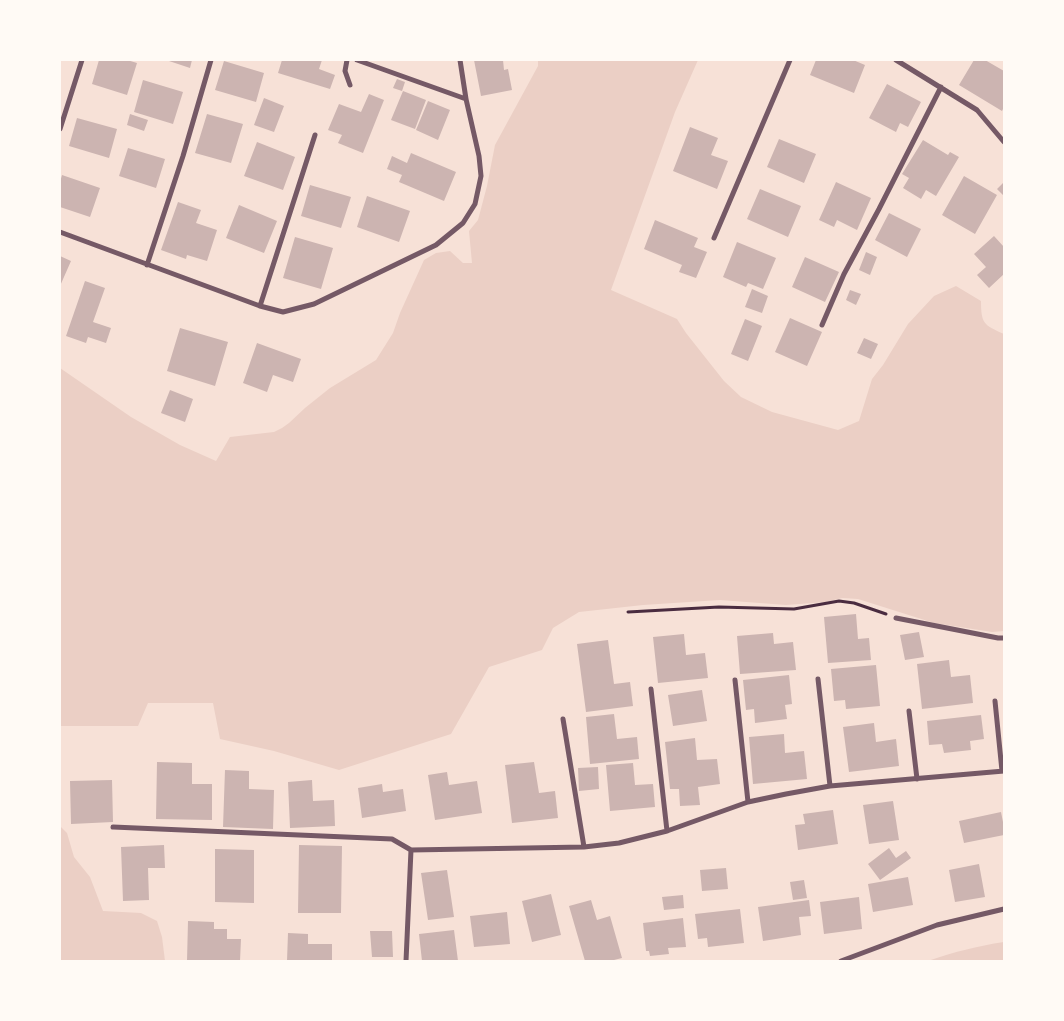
<!DOCTYPE html>
<style>
body{margin:0}
#map{position:relative;width:1064px;height:1021px;overflow:hidden;background:#f7e1d7;font-family:"PT Sans Narrow",sans-serif}
canvas{display:block}
.frame{position:absolute;inset:0;border:61px solid #fffaf5;pointer-events:none}
</style>
<div id="map">
<canvas width="1064" height="1021"></canvas>
<div class="frame"></div>
</div>
<script>
const context = document.querySelector('canvas').getContext('2d');
context.lineJoin = 'round';
function fillPath(path, color) {
  context.fillStyle = color;
  context.fill(path, 'evenodd');
}
function strokePath(path, color, width, dash) {
  context.strokeStyle = color;
  context.lineWidth = width;
  context.lineCap = dash ? 'butt' : 'round';
  context.setLineDash(dash || []);
  context.stroke(path);
}
const green = new Path2D(`
 M538,60H698L675,112L611,290L677,319L686,333L724,381L741,397L772,412L838,430L859,421L872,379L883,365L908,324L934,296L956,286L981,301C981,324 984,325 1004,334V631L992,632L934,623L858,599L842,598L826,602L786,605L720,600L643,605L579,612L553,628L542,650L489,667L451,734L339,770L274,751L220,739L213,703H148L138,726H60V368L131,417L180,445L216,461L230,437L274,432L282,428L289,423L305,408L330,388L376,360L393,333L400,313L424,260L436,253L450,251L463,263H472L469,231L478,220L487,186L495,145L538,66Z
 M60,826L67,833L74,857L90,877L103,911L141,913L157,921L162,937L165,961H60Z
 M1004,942V961H928C954,952 977,946 1004,942Z`);
const building = new Path2D(`
 M99,60H127L137,63L127,95L92,84Z
 M166,60H192L190,68Z
 M282,60H322L319,69L335,75L330,89L278,73Z
 M474,60H503L504,70L508,69L512,90L481,96Z
 M816,60H853L865,65L854,93L810,75Z
 M974,60H985L1004,71V107L1002,111L959,85Z
 M224,61L264,73L256,102L215,90Z
 M397,79L405,82L402,91L393,88Z
 M143,80L183,92L173,124L134,112Z
 M887,84L921,102L908,127L900,123L896,132L869,118Z
 M403,91L426,100L415,129L391,120Z
 M369,94L384,100L363,153L338,143L342,135L328,130L339,104L361,112Z
 M264,98L284,106L274,132L254,125Z
 M428,101L450,110L438,140L416,130Z
 M130,114L148,120L144,131L127,125Z
 M207,114L243,124L231,163L195,153Z
 M77,118L117,129L109,158L69,146Z
 M690,127L718,138L711,155L728,161L717,189L673,171Z
 M779,139L816,154L804,183L767,167Z
 M923,140L948,155L950,152L959,157L936,196L926,190L921,199L903,188L909,178L902,174Z
 M257,142L295,157L283,190L244,176Z
 M128,148L165,159L156,188L119,176Z
 M411,153L456,172L444,201L399,182L402,175L387,169L392,156L407,163Z
 M62,175L100,188L90,217L60,207V182Z
 M964,176L997,195L975,234L942,215Z
 M836,182L871,198L857,230L837,220L834,227L819,220Z
 M1004,182V196L997,189Z
 M310,185L351,197L341,228L301,216Z
 M760,189L801,206L788,237L747,219Z
 M367,196L410,211L399,242L357,227Z
 M178,202L201,210L196,223L217,230L207,261L187,255L186,259L161,250Z
 M239,205L277,221L264,253L226,238Z
 M889,213L921,229L907,257L875,240Z
 M655,220L698,238L694,247L707,252L696,278L679,272L682,265L644,249Z
 M994,236L1004,247V274L989,288L977,275L986,267L974,254Z
 M295,237L333,248L321,289L283,278Z
 M737,242L776,258L763,289L748,283L746,287L723,277Z
 M866,252L877,257L870,275L859,270Z
 M60,256L71,261L60,286Z
 M805,257L839,272L825,302L792,287Z
 M85,281L105,288L93,322L111,328L106,343L88,337L86,343L66,336Z
 M752,289L768,296L762,313L745,307Z
 M850,290L861,294L856,305L846,300Z
 M790,318L822,332L807,366L775,352Z
 M745,319L762,326L748,361L731,354Z
 M180,328L228,342L215,386L167,371Z
 M864,338L878,344L871,359L857,353Z
 M257,343L301,359L293,382L273,375L267,392L243,383Z
 M170,390L193,399L185,422L161,413Z
 M856,614L858,639L869,638L871,660L828,663L824,617Z
 M919,632L924,657L905,660L900,635Z
 M773,633L774,644L793,642L796,670L740,674L737,636Z
 M684,634L686,655L705,653L708,678L658,683L653,637Z
 M608,640L614,684L630,682L633,706L586,712L577,644Z
 M949,660L951,677L970,675L973,703L922,709L917,664Z
 M876,665L880,706L846,709L845,700L834,701L831,669Z
 M789,675L792,704L785,705L787,719L755,723L754,709L746,710L743,680Z
 M702,690L707,721L673,726L668,695Z
 M614,714L617,739L637,737L639,759L590,764L586,717Z
 M981,715L984,739L970,741L971,750L944,753L942,744L929,745L927,721Z
 M874,723L876,742L896,739L899,766L849,772L843,727Z
 M784,734L785,753L804,751L807,779L753,784L749,737Z
 M695,738L697,760L717,759L720,784L698,787L700,805L680,806L679,789H670L665,742Z
 M157,762L192,763V784H212V820L156,819Z
 M534,762L539,793L555,791L558,818L512,823L505,765Z
 M633,763L635,785L653,784L655,807L610,811L606,765Z
 M598,767L599,789L579,791L578,768Z
 M225,770L249,771V789L274,790L273,829L223,827Z
 M447,772L449,785L477,781L482,813L435,820L428,775Z
 M112,780L113,822L71,824L70,781Z
 M312,780L313,801L334,800L335,826L290,828L288,782Z
 M382,784L383,792L403,789L406,811L362,818L358,788Z
 M893,801L899,840L869,844L863,805Z
 M833,810L838,844L798,850L795,825L805,824L803,814Z
 M1001,812L1004,827V835L964,843L959,821Z
 M164,845L165,868H148L149,900L123,901L121,847Z
 M299,845L342,846L341,913H298Z
 M889,848L896,858L906,851L911,858L880,880L868,864Z
 M215,849L254,850V903L215,902Z
 M979,864L985,897L955,902L949,870Z
 M726,868L728,889L702,891L700,870Z
 M447,870L454,917L428,920L421,873Z
 M908,877L913,905L873,912L868,884Z
 M804,880L807,898L793,900L790,882Z
 M551,894L561,935L532,942L522,901Z
 M683,895L684,908L664,910L662,897Z
 M859,897L862,929L824,934L820,902Z
 M591,900L597,920L610,916L622,958L610,961H585L569,906Z
 M809,900L811,916L799,917L801,935L763,941L758,907Z
 M740,909L744,943L708,947L707,938L698,939L695,914Z
 M507,912L510,944L474,947L470,916Z
 M683,918L686,947L668,948L669,954L650,956L649,951H646L643,923Z
 M188,921L214,922V929H227V939H241L240,961H187Z
 M454,930L458,961H422L419,934Z
 M370,931H392L393,957H372Z
 M288,933L308,934V944H332V961H287Z`);
const path = new Path2D(`
 M628,612L719,607L794,609L839,601L854,603L886,614`);
const minor = new Path2D(`
 M347,60L345,71L350,85
 M357,60L466,99
 M896,60L977,110L1004,142
 M60,129L82,60
 M60,232L260,306L283,312L314,304L436,245L463,223L475,204L481,176L479,156L466,99L460,60
 M714,238L790,60
 M147,265L183,156L211,60
 M260,306L315,135
 M822,325L844,274L879,209L941,87
 M896,618L998,638H1004
 M818,679L830,786
 M735,680L748,802
 M651,689L667,831
 M995,701L1002,771
 M909,711L917,779
 M563,719L584,847
 M113,827L392,839L411,850
 M406,961L411,850L584,847L619,843L667,831L748,802L786,794L830,786L1004,771
 M841,961L937,925L1004,909`);
fillPath(green, '#ebcfc5');
fillPath(building, '#ccb4b1');
strokePath(path, '#4a2c40', 3);
strokePath(minor, '#755966', 5);
</script>
